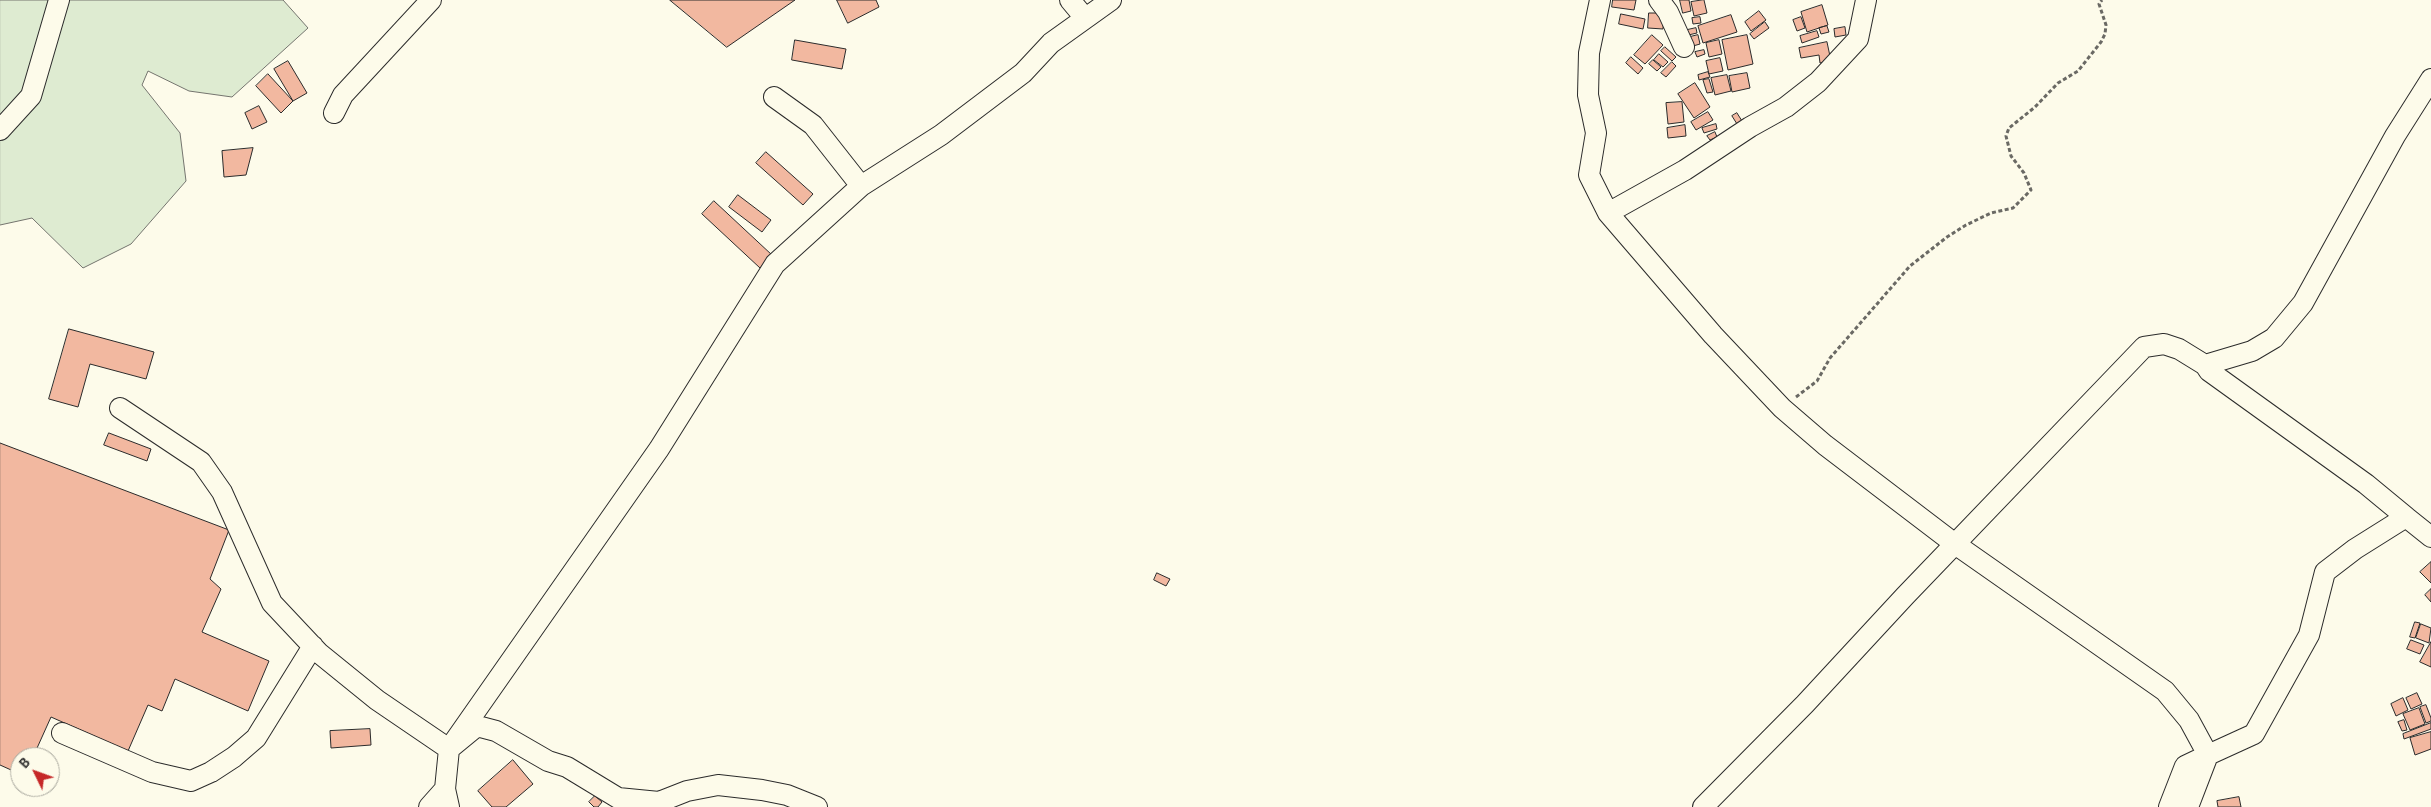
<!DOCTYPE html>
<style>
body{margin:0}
#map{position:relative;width:2431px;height:807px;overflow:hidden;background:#fdfbea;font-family:"PT Sans",sans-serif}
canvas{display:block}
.north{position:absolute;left:10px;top:747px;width:50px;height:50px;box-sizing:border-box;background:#fdfbea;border:1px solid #a9a89e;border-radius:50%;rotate:312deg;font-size:14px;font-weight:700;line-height:20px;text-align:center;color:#2b2b2b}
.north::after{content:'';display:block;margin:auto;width:18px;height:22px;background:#c62828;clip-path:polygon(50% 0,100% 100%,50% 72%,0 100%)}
</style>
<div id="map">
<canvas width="2431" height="807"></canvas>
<div class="north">B</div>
</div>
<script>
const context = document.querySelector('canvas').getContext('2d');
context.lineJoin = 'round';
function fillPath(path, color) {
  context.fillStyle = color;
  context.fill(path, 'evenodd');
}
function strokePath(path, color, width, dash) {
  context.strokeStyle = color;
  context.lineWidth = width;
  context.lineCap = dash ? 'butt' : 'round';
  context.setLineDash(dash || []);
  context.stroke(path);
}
const green = new Path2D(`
 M0,0H283L308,28L232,97L189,91L148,71L142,85L180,133L186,181L131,244L83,268L32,218L0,225Z`);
const building = new Path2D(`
 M670,0H795L727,47Z
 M837,0H876L879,7L848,23Z
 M1613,0H1636L1634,10L1612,7Z
 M1680,0H1689L1691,11L1683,13Z
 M1704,0L1707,13L1694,16L1691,2Z
 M1822,5L1828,25L1807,32L1801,12Z
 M1759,11L1766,20L1751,31L1745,22Z
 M1649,13H1664L1663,29L1648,28Z
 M1621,14L1645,19L1643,29L1619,24Z
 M1731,15L1737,32L1703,43L1698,26Z
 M1700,17L1701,23L1693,24L1692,18Z
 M1801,17L1805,28L1797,31L1793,20Z
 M1765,22L1769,28L1754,39L1750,34Z
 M1827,26L1829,32L1821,34L1819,28Z
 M1845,27L1846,35L1835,37L1834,29Z
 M1696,28L1697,33L1684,36L1683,31Z
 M1817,31L1819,37L1802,43L1800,36Z
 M1652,35L1663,45L1645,64L1634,55Z
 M1698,35L1700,44L1693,46L1690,37Z
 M1747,35L1753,64L1728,70L1722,40Z
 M795,40L846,49L842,69L792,60Z
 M1719,40L1722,54L1709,57L1706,43Z
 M1827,42L1831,61L1820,63L1819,55L1801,58L1799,48Z
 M1665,47L1676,57L1672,61L1661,51Z
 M1704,50L1705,54L1697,57L1695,52Z
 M1659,54L1668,62L1663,67L1654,60Z
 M1631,57L1643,68L1638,74L1626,63Z
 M1720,58L1723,71L1709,74L1706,61Z
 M1653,60L1661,67L1657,71L1649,64Z
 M288,61L307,93L293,101L274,69Z
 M1672,62L1676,66L1666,77L1661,73Z
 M1708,72L1710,77L1699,80L1698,75Z
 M1747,73L1750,88L1732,92L1729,76Z
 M268,74L293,101L281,113L256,86Z
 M1727,75L1731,91L1715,95L1711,78Z
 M1709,79L1713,92L1707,93L1703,80Z
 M1695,83L1710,107L1694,118L1678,94Z
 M1682,102L1684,122L1668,124L1666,103Z
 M259,106L267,122L252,129L245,113Z
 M1708,112L1713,120L1696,130L1691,122Z
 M1737,113L1742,121L1737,124L1732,116Z
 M1716,124L1717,129L1704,133L1702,128Z
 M1685,125L1686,136L1668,138L1667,128Z
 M1715,132L1717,137L1710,140L1707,136Z
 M253,148L246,175L224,177L222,151Z
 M766,152L813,194L803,205L756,163Z
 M738,195L771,220L762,232L729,207Z
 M714,201L772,255L760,268L702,214Z
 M69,329L154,352L146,379L90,364L78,407L49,399Z
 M109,433L151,449L147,461L104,445Z
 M0,443L229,530L210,579L221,589L202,632L269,661L248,711L175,679L162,711L148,705L128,751L51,717L33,757H20V774L0,765Z
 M2431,562V583L2420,572Z
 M1157,573L1170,579L1166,586L1154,580Z
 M2431,589V602L2425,595Z
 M2415,622L2420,623L2415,638L2410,637Z
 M2421,624L2431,628L2429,643L2416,638Z
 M2411,640L2424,645L2420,654L2407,649Z
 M2431,642V667L2420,662Z
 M2417,693L2422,704L2411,709L2406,698Z
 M2403,698L2408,710L2396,716L2391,704Z
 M2426,705L2431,718V721L2426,723L2420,707Z
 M2419,708L2425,724L2410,730L2403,714Z
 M2404,720L2407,730L2402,731L2398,722Z
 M2431,723V729L2404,739L2403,734Z
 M370,729L371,745L331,748L330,731Z
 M2431,732V749L2415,755L2410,738Z
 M513,760L533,784L506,807H492L478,791Z
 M595,796L602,802L598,807H594L589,802Z
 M2239,797L2241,807H2218L2217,801Z`);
const path = new Path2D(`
 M1796,397L1817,381L1830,358L1910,266L1947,237L1966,225L1991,213L2013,208L2031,190L2024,173L2011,156L2006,136L2009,128L2035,107L2058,83L2078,71L2101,42L2105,34L2106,25L2099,4L2102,0`);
const minor = new Path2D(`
 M1070,0L1085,18
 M1600,0L1589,53L1588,95L1596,133L1589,175L1608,213L1713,335L1782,408L1825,445L1955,544L2165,691L2189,720L2208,755L2185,766L2169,807
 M1659,0L1668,12L1684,47
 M774,97L813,125L861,186
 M334,113L343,95L431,0
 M0,130L31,96L59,0
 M1608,213L1685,170L1750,127L1786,107L1818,82L1858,39L1866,0
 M120,408L201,462L222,492L272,603L319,653L377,700L449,749L477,726L496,731L548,761L567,767L618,798L659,802L687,791L718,785L762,790L787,795L817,807
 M2406,517L2431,537
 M62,733L152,772L191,781L211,772L234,757L256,738L313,646
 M429,807L445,789
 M449,807L445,789L449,749L659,449L775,264L861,186L941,135L1023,73L1051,43L1111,0
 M1703,807L1805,704L1905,596L2144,347L2164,344L2179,349L2205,365L2252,351L2274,338L2303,303L2395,136L2431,79
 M2188,807L2208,755L2254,734L2309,635L2325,572L2355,549L2406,517L2366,484L2209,371L2205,365`);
fillPath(green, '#deebd1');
strokePath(green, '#74746e', 1);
fillPath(building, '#f2b8a0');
strokePath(building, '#2b2b2b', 1);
strokePath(minor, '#2b2b2b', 22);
strokePath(path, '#6a6964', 3, [4, 2.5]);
strokePath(minor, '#fdfbea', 20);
</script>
